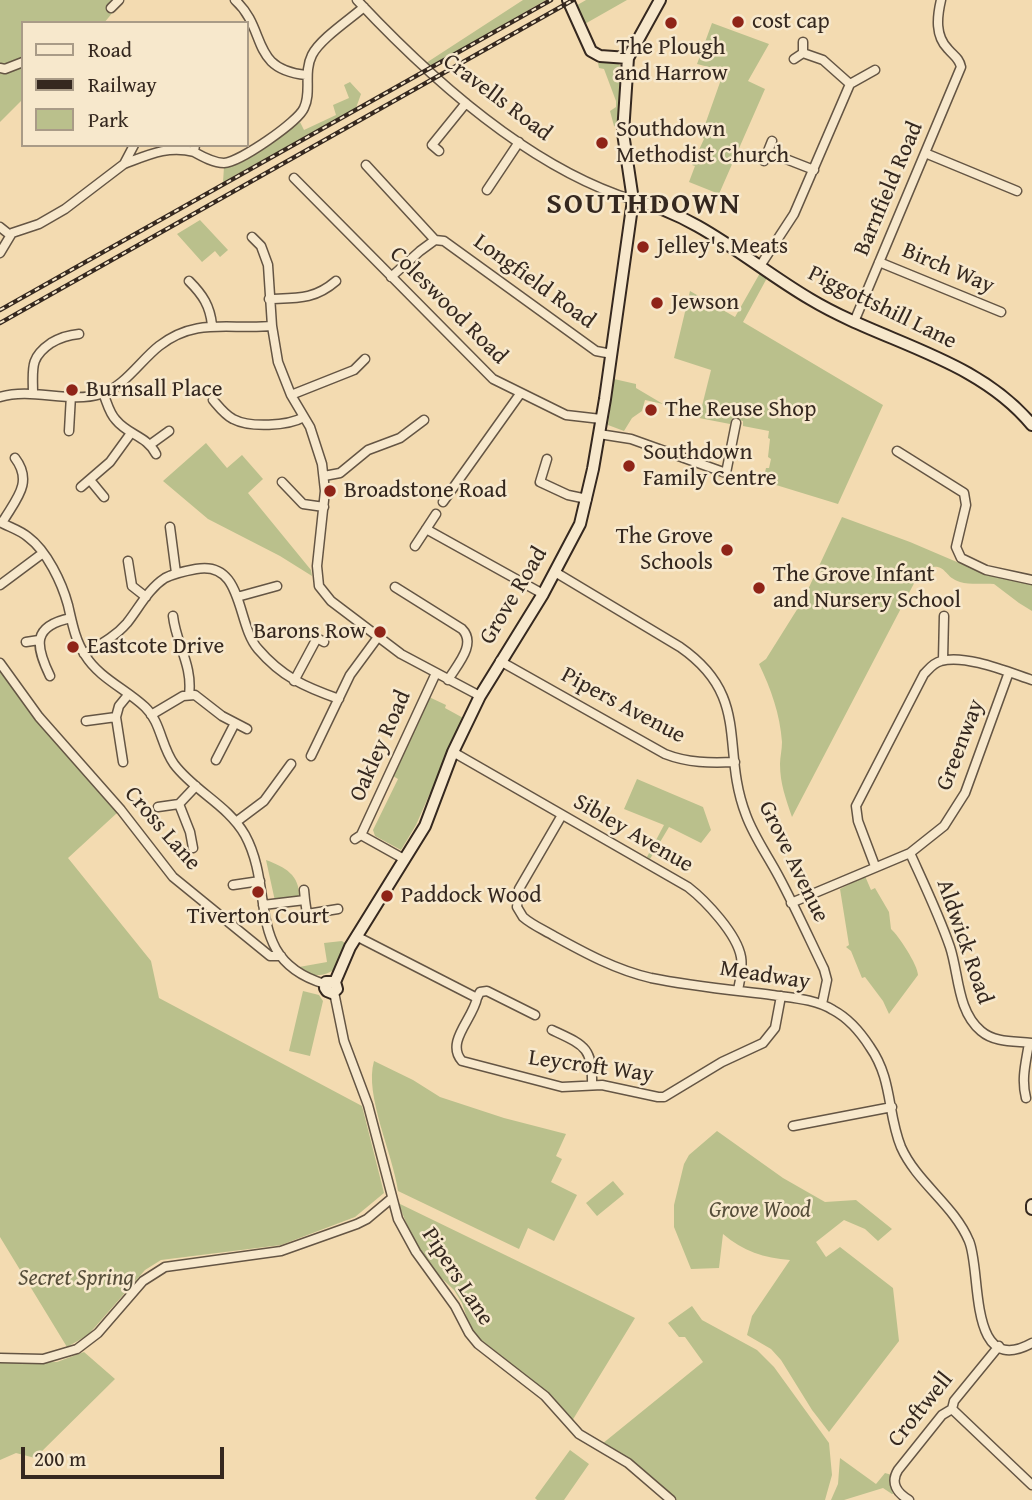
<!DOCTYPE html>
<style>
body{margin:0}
#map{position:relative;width:1032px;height:1500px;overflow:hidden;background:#f3dbb1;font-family:"Gentium Book Plus",serif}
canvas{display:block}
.legend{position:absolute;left:21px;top:21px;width:228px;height:126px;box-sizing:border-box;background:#f7e8cc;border:2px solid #a99b87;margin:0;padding:9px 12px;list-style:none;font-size:21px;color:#35281f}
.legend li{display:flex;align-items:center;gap:14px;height:35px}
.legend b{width:35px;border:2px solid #a99b87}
.scale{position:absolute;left:21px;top:1447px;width:203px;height:32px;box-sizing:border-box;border:4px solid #35281f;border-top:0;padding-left:9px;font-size:21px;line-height:24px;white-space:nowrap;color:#35281f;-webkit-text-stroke:5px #f7e8cc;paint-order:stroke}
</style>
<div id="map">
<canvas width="1032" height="1500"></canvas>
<ul class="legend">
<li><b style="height:9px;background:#f7e8cc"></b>Road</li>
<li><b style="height:9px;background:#35281f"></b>Railway</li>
<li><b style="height:19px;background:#bac08c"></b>Park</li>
</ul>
<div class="scale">200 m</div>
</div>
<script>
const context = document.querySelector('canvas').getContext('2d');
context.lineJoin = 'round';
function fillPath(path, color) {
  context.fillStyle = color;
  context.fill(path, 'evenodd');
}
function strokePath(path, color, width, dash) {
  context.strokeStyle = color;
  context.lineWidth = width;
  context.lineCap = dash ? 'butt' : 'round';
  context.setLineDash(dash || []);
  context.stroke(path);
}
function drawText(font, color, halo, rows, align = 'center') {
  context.font = font + ' "Gentium Book Plus",serif';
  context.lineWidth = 5;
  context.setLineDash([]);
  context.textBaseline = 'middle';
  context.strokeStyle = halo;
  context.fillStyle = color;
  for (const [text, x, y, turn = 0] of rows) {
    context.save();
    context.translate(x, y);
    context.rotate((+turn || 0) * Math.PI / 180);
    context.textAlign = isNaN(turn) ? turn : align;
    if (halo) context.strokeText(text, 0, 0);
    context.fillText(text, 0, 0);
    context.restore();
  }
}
const green = new Path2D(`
 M0,0H123L104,23H23V99L0,122Z
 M523,0H546L430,67L426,63Z
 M586,0H627L583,25L574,7Z
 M712,23L769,44L748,81L765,89L719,194L689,182L695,166L692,165L704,139L701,136L724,71L697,64Z
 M598,63H617L622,67L619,128L614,126L610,111L616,107V101L604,69L599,68Z
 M350,82L361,94L356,108L223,182L224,167C251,162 278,138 300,122L304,130L336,115L333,105L349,98L344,85Z
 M200,220L228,250L220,257L215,251L202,262L177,234Z
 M760,273L767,278L743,322L883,405L838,504L763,481L766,468H769L771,459L768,457L770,439L768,438L769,431L743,426V421L732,419L730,424L699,418L711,370L674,358L690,291L735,317Z
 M614,379L636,384V388L663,404L645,400L642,411L632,418L624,431L608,425Z
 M206,443L227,468L242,455L263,479L248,493L311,570L312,576L280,556L208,519L163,481Z
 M842,517L910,542L985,574L1032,584V611L1019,603L994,584C984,583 970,585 960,582C941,576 948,560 921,570L792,817C786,799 780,784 780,764C780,757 782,750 782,742C780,714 771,689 759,664L766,659L803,600Z
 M0,670L34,716L117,813L68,858L151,961L159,998L362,1106L384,1193L355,1217L281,1245L161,1260L145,1270L88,1335L67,1347L0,1237Z
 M429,697L446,705L445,708L465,719L433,794L430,793L416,825L401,850L375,836L373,830L398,779L393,776Z
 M637,779L703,807L711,830L701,843L669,827L650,859L647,857L664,825L624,809Z
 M266,860C285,867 300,875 299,897L275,901Z
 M865,876L871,890L875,888L889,912L891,929C898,935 918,965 918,975L889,1014L883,1001L865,977L862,978L851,951L846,947L849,945L840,889Z
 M342,941L346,944L336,969C323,977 311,978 299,967L327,962L324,943Z
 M303,991L319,995L323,1001L310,1056L289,1051Z
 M374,1061L413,1080L440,1097L504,1118L566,1134L556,1156L562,1159L551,1182L577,1195L554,1241L528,1228L519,1249L398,1191C393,1154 364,1095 374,1061Z
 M717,1131L783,1178L825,1202L856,1200L892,1229L878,1241L865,1229L844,1220L816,1242L826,1257L840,1247L893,1288L899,1341L829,1432L812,1410L781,1360L771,1349L747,1335L752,1316L790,1260C764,1258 743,1251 723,1234L719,1268L691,1269L674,1227V1205L684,1164L689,1155Z
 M613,1181L624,1194L597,1216L586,1203Z
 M398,1203L635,1318L572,1421L535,1382L480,1339L470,1327L462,1303L454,1290L428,1265L418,1251Z
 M692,1306L702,1320L757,1350L774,1367L829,1443L832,1475L825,1500H677L632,1461L602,1444L703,1362L685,1337H679L668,1323Z
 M84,1352L115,1379L35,1458L16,1453L0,1460V1363L57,1362Z
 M570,1450L589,1464L564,1500H537L535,1498Z
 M840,1458L876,1484L885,1473L892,1475L896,1493L892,1494L883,1488L844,1500H831L838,1484Z`);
const street = new Path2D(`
 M235,0C268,30 249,69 306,75
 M357,0C430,78 530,168 633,200
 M111,8L119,0
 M803,42V53
 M794,59L803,53L823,60L850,84
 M0,68L5,69L23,62
 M195,145L194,152C203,157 214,163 224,163C240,162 298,122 304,108C312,92 303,73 312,55C320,39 349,20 364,7
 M439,151L432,145L466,103
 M768,152L814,170
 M925,153L1017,191
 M764,161L772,141
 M124,164C148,155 168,145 194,152
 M366,165L435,240L444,241L596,351L612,354
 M294,178L493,379L566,415L601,419
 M487,190L519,142
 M0,227L10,235
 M252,237L261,246L268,265L272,326L278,362L291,395L310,427L322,464L325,491L317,566L319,586L331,601L401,654L480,696
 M0,253L12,233L39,224L65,209L124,164L134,145
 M879,262L1001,312
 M760,266L794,214L850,84L875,70
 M391,277L420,251L435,240
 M189,281C203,295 210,306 212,325
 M269,299C297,298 314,300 336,281
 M854,322L961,67C959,58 954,56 948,49C935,36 937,17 941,0
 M103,393C107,402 109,413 116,420C128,435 147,436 156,454
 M33,394C33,369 29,358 51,343C61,337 68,335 79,334
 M291,395L354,370L365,359
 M0,397C32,387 69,404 101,394C124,387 140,361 159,346C196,317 229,330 272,326
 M213,400C219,407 225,415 233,419C250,428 288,426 304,417
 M69,431L71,395
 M599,434L631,439L726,473L736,423
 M151,444L169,431
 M897,451L964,493L966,505L956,547L961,558L986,570L1032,580
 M547,459L540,482L568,495L587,499
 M324,476L340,473L368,450L400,438L424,420
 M90,480L104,497
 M282,482L303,504L324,507
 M81,487L110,462L131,433
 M443,502L520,394
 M0,522C9,527 20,530 28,537C47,551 62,583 68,605C72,622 75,640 85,655C99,678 126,689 145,707C161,722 161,746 174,764C194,791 228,805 245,835C276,892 244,960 325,984
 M2,523C15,500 34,483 15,458
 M170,527L176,573
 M426,529L543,594
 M415,546L436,514
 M128,561L132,586L146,597
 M555,572L680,647C752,697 720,748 746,815C754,837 768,856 779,877C795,907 809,938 824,969L827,980L822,1004
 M0,585L43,553
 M395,587L462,629C477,644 457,665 448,680
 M237,597L277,586
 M173,616C176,644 193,665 189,695
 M310,634L324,642
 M26,642L39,640
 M84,654C99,645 115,637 127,623C139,608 148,589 165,578C175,573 185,571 196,569C244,560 236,624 258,649C282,677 305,687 339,699
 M943,660L944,616
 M500,661L665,754C688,763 710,763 735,762
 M0,663L39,717L121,810L173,877L270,956H281
 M50,676C35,645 32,626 71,618
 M294,681L317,638
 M151,715L183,696L195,695L222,716L247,729
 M116,717L123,762
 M86,721L116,717L119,706L128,695
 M453,752L688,887C706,901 737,934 741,957C743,968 740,980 738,990
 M311,756L350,675L378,637
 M216,760L235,723
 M179,804L190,832L193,848
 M158,807L179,804L196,786
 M562,815L519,889L517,907L523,917C532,925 544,930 554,936C585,953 616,970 651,978C690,986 732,990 772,995C792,998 815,999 833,1010C848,1018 861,1033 870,1047C893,1080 887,1113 901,1147C917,1183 954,1205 969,1241C982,1270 967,1379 1032,1343
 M236,822L264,801L291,764
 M361,835L404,859
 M355,839L361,835L436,673
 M910,853C924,884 939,915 950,947C959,974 957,1011 981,1031C995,1043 1014,1041 1032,1043
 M875,866L858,821L856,806L924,674C929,669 933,663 941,661C965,654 1008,672 1032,680
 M233,885L260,881
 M305,900L307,914L338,909
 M791,903L910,853L944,826L965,793L1009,672
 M263,905L305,900L304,890
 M356,936L477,998L480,992L487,991L535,1015
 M334,992L344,1041L368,1105L398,1219L416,1252L455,1306L469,1333L478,1344L545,1396L579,1434L628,1463L671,1500
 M477,998C473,1019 445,1042 462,1061L562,1087L602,1085L658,1097H664L722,1062L763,1043L775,1028L781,996
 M552,1030C584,1045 593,1047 592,1085
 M1026,1098C1021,1079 1026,1062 1029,1043
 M793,1126L892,1107
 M0,1358L43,1359L77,1349L98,1333L143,1281L165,1267L281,1251L357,1224L367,1219L392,1198
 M952,1409L1032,1485
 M909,1500C897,1493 890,1483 898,1470L942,1415L952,1409L954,1401L999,1346`);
const secondary = new Path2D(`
 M568,0L591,51L600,56L628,58
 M633,200C699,215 752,265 810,299C883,343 976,357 1032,425
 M335,982H326L325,988L327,991L332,993L337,989L335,982L350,947L425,826L453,752L480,696L543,594L580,524L593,469L605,399L633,200L623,133L628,58L660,0
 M1032,1205V1209`);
const rail = new Path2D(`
 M0,310L551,0
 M0,323L573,0`);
const markers = [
 [738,22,7,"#8f2418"],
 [671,23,7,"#8f2418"],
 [602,143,7,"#8f2418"],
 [643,247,7,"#8f2418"],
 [657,303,7,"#8f2418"],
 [72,390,7,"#8f2418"],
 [651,410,7,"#8f2418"],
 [629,466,7,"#8f2418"],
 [330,491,7,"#8f2418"],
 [727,550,7,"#8f2418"],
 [759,588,7,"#8f2418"],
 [380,632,7,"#8f2418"],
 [73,647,7,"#8f2418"],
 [258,892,7,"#8f2418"],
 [387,896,7,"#8f2418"]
];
const poiNames = [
 ["cost cap",752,22],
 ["The Plough",671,48,"center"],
 ["and Harrow",671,74,"center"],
 ["Southdown",616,130],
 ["Methodist Church",616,156],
 ["Jelley's Meats",657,247],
 ["Jewson",671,303],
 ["Burnsall Place",86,390],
 ["The Reuse Shop",665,410],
 ["Southdown",643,453],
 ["Family Centre",643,479],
 ["Broadstone Road",344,491],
 ["The Grove",713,537,"right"],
 ["Schools",713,563,"right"],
 ["The Grove Infant",773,575],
 ["and Nursery School",773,601],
 ["Barons Row",366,632,"right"],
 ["Eastcote Drive",87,647],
 ["Paddock Wood",401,896],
 ["Tiverton Court",258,917,"center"]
];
const streetNames = [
 ["Cravells Road",497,98,37],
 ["Barnfield Road",889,189,-67],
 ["Birch Way",948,269,23],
 ["Longfield Road",534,282,36],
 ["Coleswood Road",448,306,45],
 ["Piggottshill Lane",882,308,26],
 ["Grove Road",514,596,-59],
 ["Pipers Avenue",623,706,28],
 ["Greenway",961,745,-69],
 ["Oakley Road",381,746,-66],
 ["Cross Lane",162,829,49],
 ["Sibley Avenue",633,834,30],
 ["Grove Avenue",793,862,64],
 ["Aldwick Road",964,942,71],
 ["Meadway",765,976,9],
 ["Leycroft Way",591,1067,8],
 ["Pipers Lane",457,1277,57],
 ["Croftwell",921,1410,-51]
];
const parkNames = [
 ["Grove Wood",760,1211],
 ["Secret Spring",76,1279]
];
const districtNames = [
 ["SOUTHDOWN",644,205]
];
fillPath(green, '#bac08c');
strokePath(street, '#645544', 11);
strokePath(secondary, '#35281f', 14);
strokePath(street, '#f7e8cc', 8);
strokePath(secondary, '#f7e8cc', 10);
strokePath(rail, '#35281f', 4.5);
strokePath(rail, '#f7e8cc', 2, [5]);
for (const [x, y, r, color] of markers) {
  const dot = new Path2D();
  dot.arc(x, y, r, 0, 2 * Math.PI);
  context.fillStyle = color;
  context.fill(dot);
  strokePath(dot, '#f7e8cc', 2.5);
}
drawText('23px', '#35281f', '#f7e8cc', poiNames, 'left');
drawText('23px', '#35281f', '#f7e8cc', streetNames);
drawText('italic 23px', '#564e3a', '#f7e8cc', parkNames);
context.letterSpacing = '2px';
drawText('bold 30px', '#35281f', '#f7e8cc', districtNames);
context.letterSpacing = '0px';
</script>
